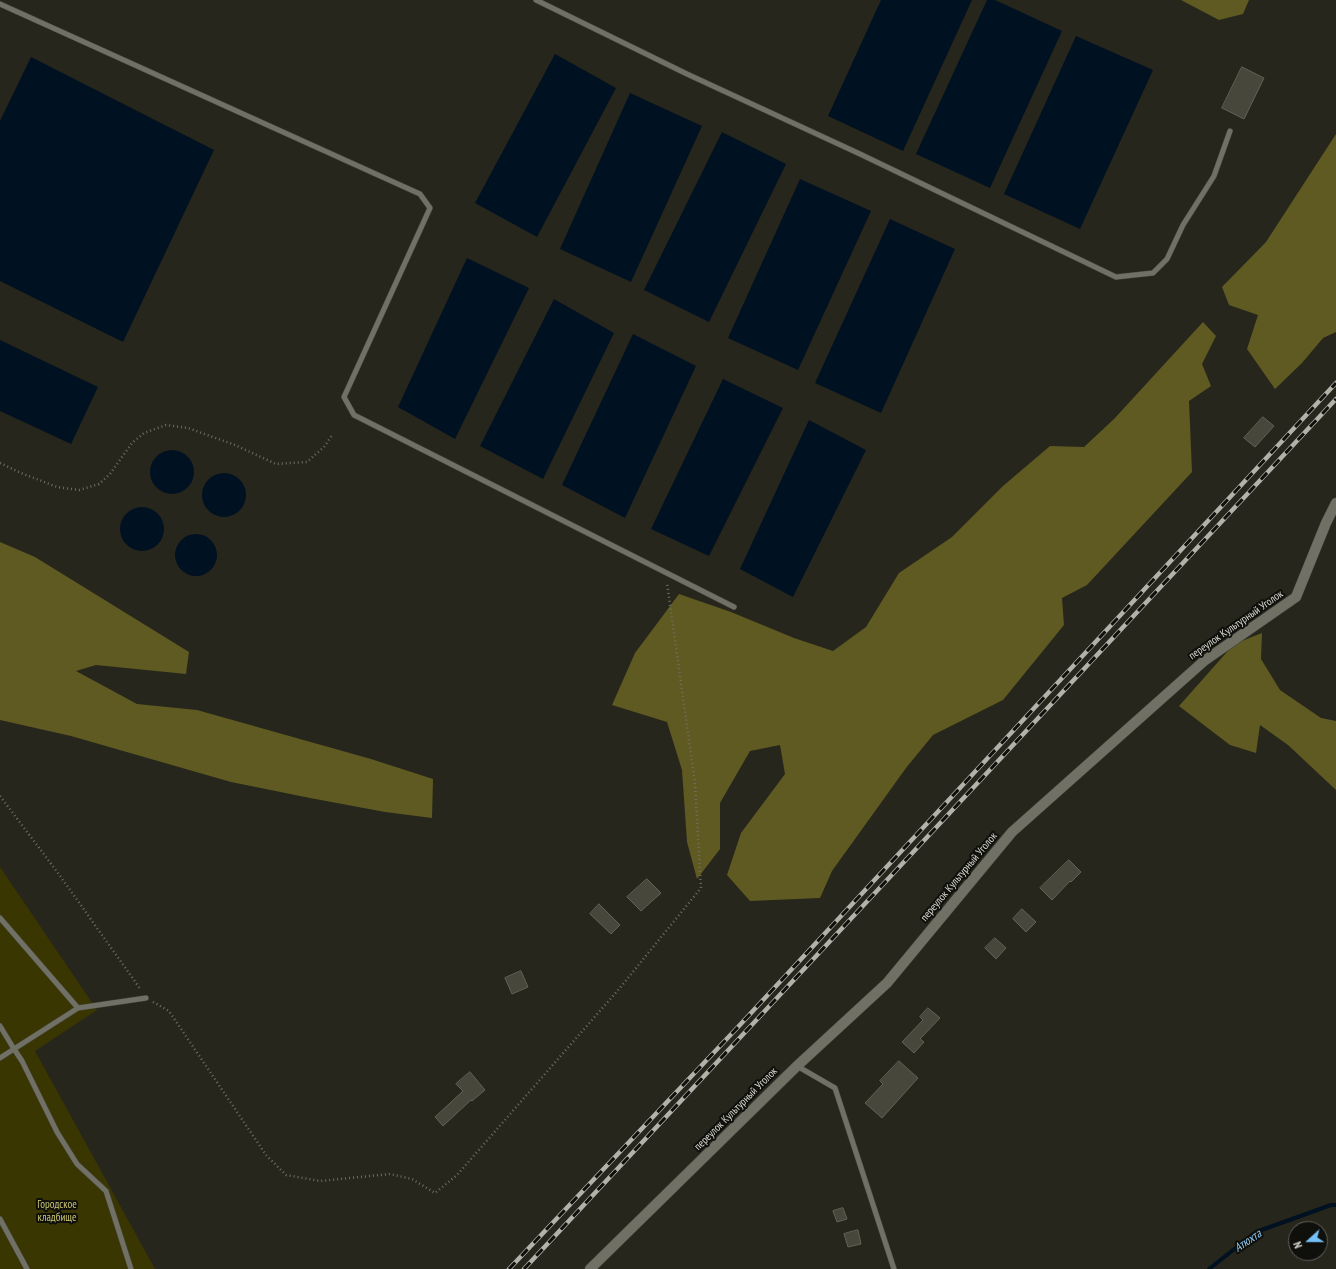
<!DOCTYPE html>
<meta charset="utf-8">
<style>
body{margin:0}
#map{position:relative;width:1336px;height:1269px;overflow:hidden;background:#27261c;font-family:"PT Sans Narrow",sans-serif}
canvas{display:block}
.north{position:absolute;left:1288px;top:1221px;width:40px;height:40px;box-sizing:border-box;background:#0f0f0b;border:1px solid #60605b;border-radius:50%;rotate:249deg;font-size:11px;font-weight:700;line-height:16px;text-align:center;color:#d9d9d2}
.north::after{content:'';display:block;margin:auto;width:14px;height:18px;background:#75c0f6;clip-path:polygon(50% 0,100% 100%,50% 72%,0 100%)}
</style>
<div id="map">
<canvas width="1336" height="1269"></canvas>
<div class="north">N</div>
</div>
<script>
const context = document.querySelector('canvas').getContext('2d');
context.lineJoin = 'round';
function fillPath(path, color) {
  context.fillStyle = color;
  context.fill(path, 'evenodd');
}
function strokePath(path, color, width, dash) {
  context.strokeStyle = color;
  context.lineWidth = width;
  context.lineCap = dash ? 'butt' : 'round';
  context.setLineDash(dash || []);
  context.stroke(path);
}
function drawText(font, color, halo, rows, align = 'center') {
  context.font = font + ' "PT Sans Narrow",sans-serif';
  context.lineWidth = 4;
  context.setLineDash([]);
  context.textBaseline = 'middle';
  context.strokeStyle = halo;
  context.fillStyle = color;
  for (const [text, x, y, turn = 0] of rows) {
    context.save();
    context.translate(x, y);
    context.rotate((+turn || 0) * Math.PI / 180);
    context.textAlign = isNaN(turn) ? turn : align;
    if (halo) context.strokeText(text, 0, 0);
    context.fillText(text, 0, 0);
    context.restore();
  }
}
const green = new Path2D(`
 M0,867L97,1010L35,1051L155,1269H0Z`);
const forest = new Path2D(`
 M1181,0H1249L1243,14L1219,20Z
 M1336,134V332L1323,338L1302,363L1275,389L1247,349L1258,315L1229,305L1222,287L1266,242Z
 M1203,322L1216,336L1202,364L1211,386L1189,401L1192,472L1087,585L1062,598L1064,625L1003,700L933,735L906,768L832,871L820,898L750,901L727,875L741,833L785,774L780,745L750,751L720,803V849L697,879L687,842L682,770L667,722L612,705L635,653L679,594L731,612L794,638L833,651L866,627L899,573L952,537L1003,486L1050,446L1084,447L1114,419Z
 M0,542L35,557L189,652L186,674L96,665L76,671L137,704L197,710L371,759L433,779L432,818L385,812L310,798L231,782L71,736L0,720Z
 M1262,633L1261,659L1280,690L1321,718L1336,721V790L1288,745L1260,725L1256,753L1230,745L1179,706L1234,644Z`);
const water = new Path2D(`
 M881,0H972L903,151L828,116Z
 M987,0H995L1062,31L990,188L916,154Z
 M1076,36L1153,70L1080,229L1004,194Z
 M555,54L616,88L537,237L475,203Z
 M31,57L214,150L123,342L0,281V121Z
 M630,93L702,126L631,282L560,249Z
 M722,132L786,164L709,322L644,290Z
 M800,179L871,211L798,370L728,338Z
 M890,219L955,249L881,413L815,383Z
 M467,258L529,288L455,439L398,407Z
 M554,299L614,333L543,479L480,446Z
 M633,334L696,366L625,518L562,485Z
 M0,340L98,387L71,444L0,411Z
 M723,379L783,408L709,556L651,529Z
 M809,420L866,450L793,597L740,569Z
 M150 472a22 22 0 1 1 44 0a22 22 0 1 1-44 0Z
 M202 495a22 22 0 1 1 44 0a22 22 0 1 1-44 0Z
 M120 529a22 22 0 1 1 44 0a22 22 0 1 1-44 0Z
 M175 555a21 21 0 1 1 42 0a21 21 0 1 1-42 0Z`);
const stream = new Path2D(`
 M1209,1269L1256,1232L1331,1205H1336`);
const building = new Path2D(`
 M1242,67L1264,78L1244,119L1222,108Z
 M1263,417L1274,426L1255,447L1244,438Z
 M1069,860L1081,872L1071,882L1070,881L1052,900L1040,888Z
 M647,879L661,893L641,911L627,897Z
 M599,904L620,925L611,934L590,914Z
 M1022,909L1036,922L1026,932L1013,919Z
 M995,938L1006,948L996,959L985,948Z
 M521,971L528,987L512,994L505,978Z
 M928,1008L940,1018L920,1039L924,1042L914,1053L902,1042L923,1020L920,1017Z
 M899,1061L918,1078L882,1118L865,1103L883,1084L880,1081Z
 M470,1072L485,1090L472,1101L471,1100L443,1126L435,1117L463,1091L456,1084Z
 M843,1208L847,1219L837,1222L833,1211Z
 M858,1230L861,1244L848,1247L844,1234Z`);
const path = new Path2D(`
 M0,463L21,473L57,487L79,490L99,484L110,474L132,443L144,433L166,425L188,428L235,445L276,464L307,462L324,447L333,434
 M0,796L58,873L141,990
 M153,1002L169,1011L266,1155L286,1175L320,1181L390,1174L412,1179L435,1193L457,1175L619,989L701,888L695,783L667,583`);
const service = new Path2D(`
 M536,0L687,74L860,154L1116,277L1153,273L1167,259L1183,225L1214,176L1230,131
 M0,4L420,194L430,208L344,397L354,415L734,607
 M0,918L78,1008L0,1058
 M78,1008L146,998
 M0,1026L14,1049L22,1061L57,1132L77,1164L106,1191L131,1269
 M797,1066L835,1088L894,1269
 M0,1219L27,1269`);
const minor = new Path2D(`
 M590,1269L797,1066L887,983L1012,832L1204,661L1296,597L1326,523L1336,503`);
const rail = new Path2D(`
 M509,1269L738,1027L1336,383
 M524,1269L1336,399`);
const streetNames = [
 ["переулок Культурный Уголок",1236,625,-35],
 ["переулок Культурный Уголок",959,877,-50],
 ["переулок Культурный Уголок",736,1109,-45]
];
const parkNames = [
 ["Городское",57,1205],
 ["кладбище",57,1218]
];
const waterNames = [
 ["Атюхта",1248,1241,-34]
];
fillPath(green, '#3a3602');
fillPath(forest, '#5e5a21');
fillPath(water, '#001121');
strokePath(stream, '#001121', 4);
fillPath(building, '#47473c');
strokePath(building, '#626256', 1);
strokePath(service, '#44443c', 6);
strokePath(minor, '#44443c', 11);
strokePath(path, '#6f6e65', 2.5, [1, 3]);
strokePath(service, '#717065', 5);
strokePath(minor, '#717065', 10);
strokePath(rail, '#b2b2aa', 4.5);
strokePath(rail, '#0f0f0b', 3, [9]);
drawText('11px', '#d9d9d2', '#0f0f0b', streetNames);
drawText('11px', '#ccc773', '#0f0f0b', parkNames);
drawText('italic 12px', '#92ccf8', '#0f0f0b', waterNames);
</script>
